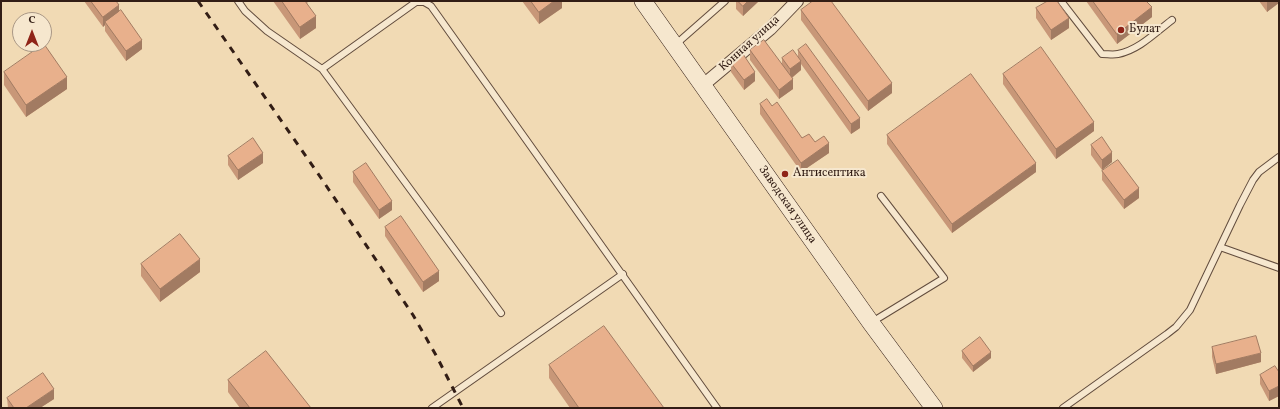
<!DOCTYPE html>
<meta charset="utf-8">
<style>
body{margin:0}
#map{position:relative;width:1280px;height:409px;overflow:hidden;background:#f1dab4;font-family:Vollkorn,serif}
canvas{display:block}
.frame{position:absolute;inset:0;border:2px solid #321d15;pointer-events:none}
.north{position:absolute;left:12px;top:12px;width:40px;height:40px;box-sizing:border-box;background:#f6e7ce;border:1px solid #a89684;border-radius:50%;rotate:0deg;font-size:11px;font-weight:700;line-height:16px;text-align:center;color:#321d15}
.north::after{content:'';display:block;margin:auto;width:14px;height:18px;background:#8f2418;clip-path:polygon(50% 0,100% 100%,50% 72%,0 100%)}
</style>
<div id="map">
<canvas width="1280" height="409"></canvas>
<div class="frame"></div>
<div class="north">С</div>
</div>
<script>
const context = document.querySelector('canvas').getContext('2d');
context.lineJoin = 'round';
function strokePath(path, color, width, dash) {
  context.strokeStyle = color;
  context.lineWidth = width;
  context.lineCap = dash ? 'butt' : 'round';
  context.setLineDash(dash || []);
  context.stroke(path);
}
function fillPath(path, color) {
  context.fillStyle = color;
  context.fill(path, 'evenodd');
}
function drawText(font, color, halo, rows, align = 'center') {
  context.font = font + ' Vollkorn,serif';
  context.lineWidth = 4;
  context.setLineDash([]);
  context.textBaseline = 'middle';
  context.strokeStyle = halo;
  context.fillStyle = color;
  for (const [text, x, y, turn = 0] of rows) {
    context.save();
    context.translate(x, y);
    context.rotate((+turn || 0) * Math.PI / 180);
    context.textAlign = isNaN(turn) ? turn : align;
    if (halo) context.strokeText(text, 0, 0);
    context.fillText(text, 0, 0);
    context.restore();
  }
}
const lane = new Path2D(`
 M238,1L245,11L267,31L322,69L501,313
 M1061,1L1102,54C1108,54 1113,55 1118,54C1139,50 1156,32 1172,20
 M675,45L725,1
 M322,69L416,2H424L431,6L717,408
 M1220,247L1279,268
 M872,322L944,278L881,196
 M432,408L623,274
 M1063,408L1167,334L1176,327L1190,310L1240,205L1253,180L1259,172L1279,157`);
const street = new Path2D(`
 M702,86L770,29L797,1`);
const secondary = new Path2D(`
 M643,1L871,323L934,408`);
const rail = new Path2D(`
 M198,1L321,178L413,315L437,357L463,408`);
const wall = new Path2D(`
 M84,1H116L119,12L142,49L126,61L105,31V25L103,27Z
 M273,1H309L307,3L316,28L300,39Z
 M522,1H562V8L539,24Z
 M736,1H759L743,16L736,9Z
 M1086,1H1146L1152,17L1117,44Z
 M1259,1H1279L1267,12Z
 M1036,8L1069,28L1051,40L1036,18Z
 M801,10L892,93L868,111L801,20Z
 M750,50L782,64V58L798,56V50L860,128L851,134L801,64V70L792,78L793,89L779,99L750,60Z
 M731,63L755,81L744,90L731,72Z
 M4,72L67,89L26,117L4,85Z
 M1003,74L1094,131L1056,159L1003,84Z
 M760,104L772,106L802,138L815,142L829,153L801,172L760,114Z
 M887,135L1036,172L952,233L887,144Z
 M1091,145L1112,162L1102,170L1091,155Z
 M228,156L263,163L238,180L228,165Z
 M1102,171L1139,198L1124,209L1102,180Z
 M353,172L392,210L379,219L353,182Z
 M385,227L439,281L423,292L385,236Z
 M141,264L200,272L160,302L141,276Z
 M1212,347L1261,362L1216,374L1212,357Z
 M962,351L991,358L973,372L962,358Z
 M549,365L664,408H570L549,378Z
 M1279,372V396L1269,401L1260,384V375Z
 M228,380L311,408H240L228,392Z
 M7,398L54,399L40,408H8Z`);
const shadedWall = new Path2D(`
 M554,1H562V8L539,24V12Z
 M748,1H759L743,16V6Z
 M1269,1H1279V3L1267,12V2Z
 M119,5V15L105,22V25L103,27V17Z
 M1152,7V17L1117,44V34Z
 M316,16V28L300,39V27Z
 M1069,18V28L1051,40V30Z
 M142,40V49L126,61V51Z
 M801,61V70L790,79V69Z
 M755,72V81L744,90V80Z
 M67,77V89L26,117V105Z
 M793,79V89L779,99V90Z
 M892,83V93L868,111V101Z
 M860,118V128L851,134V124Z
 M1094,122V131L1056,159V149Z
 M829,143V153L801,172V163Z
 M1112,152V162L1102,170V160Z
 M263,153V163L238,180V170Z
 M1036,163V172L952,233V224Z
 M1139,188V198L1124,209V200Z
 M392,201V210L379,219V210Z
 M200,259V272L160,302V289Z
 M439,271V281L423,292V282Z
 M991,352V358L973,372V366Z
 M1261,353V362L1216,374V364Z
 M1279,386V396L1269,401V391Z
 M54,389V399L40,408H26Z`);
const building = new Path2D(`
 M91,1H116L119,5L103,17Z
 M282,1H305L316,16L300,27Z
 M531,1H554L539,12Z
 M738,1H748L743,6Z
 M813,1H831L892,83L868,101L801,10Z
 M1048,1H1057L1069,18L1051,30L1036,8Z
 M1093,1H1146L1152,7L1117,34Z
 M121,10L142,40L126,51L105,22Z
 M764,40L793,79L779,90L750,50Z
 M44,44L67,77L26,105L4,72Z
 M806,44L860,118L851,124L798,50Z
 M1041,47L1094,122L1056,149L1003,74Z
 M793,50L801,61L790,69L782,58Z
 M743,54L755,72L744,80L731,63Z
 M971,74L1036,163L952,224L887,135Z
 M767,99L772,106L777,102L802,138L809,134L815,142L824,136L829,143L801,163L760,104Z
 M1102,137L1112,152L1102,160L1091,145Z
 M253,138L263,153L238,170L228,156Z
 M1118,160L1139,188L1124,200L1102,171Z
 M366,163L392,201L379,210L353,172Z
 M401,216L439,271L423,282L385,227Z
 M180,234L200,259L160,289L141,264Z
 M604,326L664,408H579L549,365Z
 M1256,336L1261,353L1216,364L1212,347Z
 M980,337L991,352L973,366L962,351Z
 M266,351L311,408H250L228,380Z
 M1275,366L1279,372V386L1269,391L1260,375Z
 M43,373L54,389L26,408H14L7,398Z`);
const markers = [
 [1121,30,4,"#8f2418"],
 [785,174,4,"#8f2418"]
];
const poiNames = [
 ["Булат",1129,30],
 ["Антисептика",793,174]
];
const streetNames = [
 ["Конная улица",750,44,-42],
 ["Заводская улица",787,205,55]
];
strokePath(lane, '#624c3d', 8);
strokePath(street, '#624c3d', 14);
strokePath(secondary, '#321d15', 18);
strokePath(lane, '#f6e7ce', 6);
strokePath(street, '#f6e7ce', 12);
strokePath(secondary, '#f6e7ce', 17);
strokePath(rail, '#321d15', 3, [7, 7]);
fillPath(wall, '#c89778');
fillPath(shadedWall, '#a27b62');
fillPath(building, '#e8b08c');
strokePath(building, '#a27b62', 1);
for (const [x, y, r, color] of markers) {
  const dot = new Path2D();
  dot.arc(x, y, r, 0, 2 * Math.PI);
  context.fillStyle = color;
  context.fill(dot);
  strokePath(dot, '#f6e7ce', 1.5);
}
drawText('12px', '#321d15', '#f6e7ce', poiNames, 'left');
drawText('12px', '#321d15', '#f6e7ce', streetNames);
</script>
